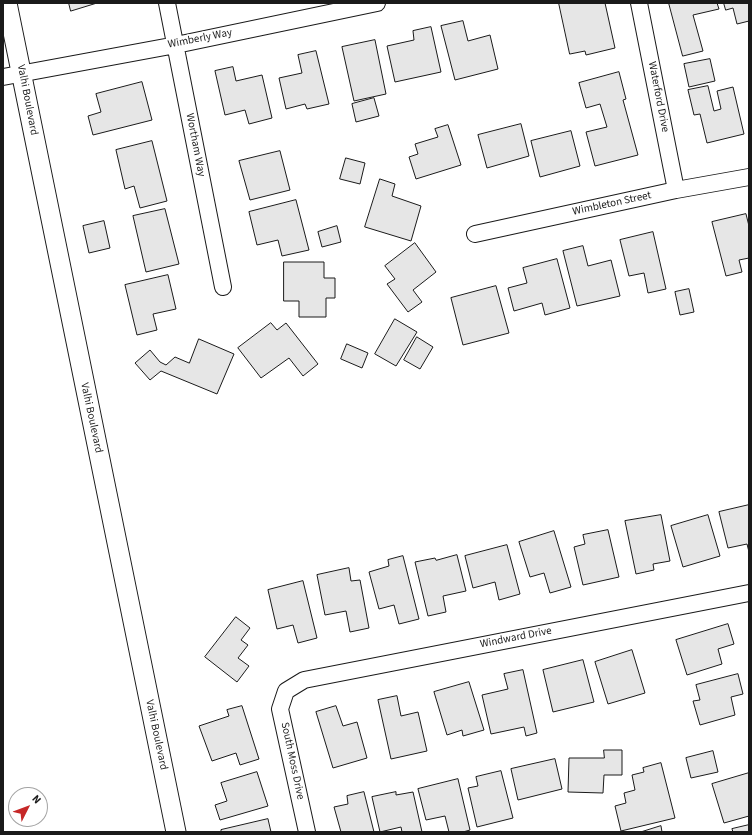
<!DOCTYPE html>
<style>
body{margin:0}
#map{position:relative;width:752px;height:835px;overflow:hidden;background:#fff;font-family:"Source Sans 3",sans-serif}
canvas{display:block}
.frame{position:absolute;inset:0;border:4px solid #1a1a1a;pointer-events:none}
.north{position:absolute;left:8px;top:787px;width:40px;height:40px;box-sizing:border-box;background:#fff;border:1px solid #a3a3a3;border-radius:50%;rotate:48deg;font-size:11px;font-weight:700;line-height:16px;text-align:center;color:#1a1a1a}
.north::after{content:'';display:block;margin:auto;width:14px;height:18px;background:#c62828;clip-path:polygon(50% 0,100% 100%,50% 72%,0 100%)}
</style>
<div id="map">
<canvas width="752" height="835"></canvas>
<div class="frame"></div>
<div class="north">N</div>
</div>
<script>
const context = document.querySelector('canvas').getContext('2d');
context.lineJoin = 'round';
function fillPath(path, color) {
  context.fillStyle = color;
  context.fill(path, 'evenodd');
}
function strokePath(path, color, width, dash) {
  context.strokeStyle = color;
  context.lineWidth = width;
  context.lineCap = dash ? 'butt' : 'round';
  context.setLineDash(dash || []);
  context.stroke(path);
}
function drawText(font, color, halo, rows, align = 'center') {
  context.font = font + ' "Source Sans 3",sans-serif';
  context.lineWidth = 3;
  context.setLineDash([]);
  context.textBaseline = 'middle';
  context.strokeStyle = halo;
  context.fillStyle = color;
  for (const [text, x, y, turn = 0] of rows) {
    context.save();
    context.translate(x, y);
    context.rotate((+turn || 0) * Math.PI / 180);
    context.textAlign = isNaN(turn) ? turn : align;
    if (halo) context.strokeText(text, 0, 0);
    context.fillText(text, 0, 0);
    context.restore();
  }
}
const building = new Path2D(`
 M69,3H97L71,11Z
 M559,3H605L615,48L586,55L585,51L570,54Z
 M669,3H717L719,9L693,15L703,51L683,56Z
 M724,3H749V21L737,24L733,8L726,10Z
 M463,21L468,41L490,35L498,69L455,80L441,26Z
 M431,27L441,72L395,82L387,46L414,40L413,31Z
 M375,40L386,94L354,101L342,47Z
 M316,51L329,104L307,109L305,104L286,109L279,78L302,73L298,55Z
 M710,59L715,81L689,87L684,64Z
 M233,67L236,81L262,75L272,118L249,124L245,110L225,115L215,71Z
 M619,72L626,99L623,100L638,155L595,166L586,132L607,127L600,104L586,108L579,83Z
 M142,82L152,120L93,135L88,116L101,112L96,94Z
 M708,86L714,111L721,109L717,91L733,87L744,134L707,143L700,114L694,115L688,90Z
 M374,98L379,116L356,122L352,104Z
 M521,124L529,156L487,168L478,135Z
 M448,125L461,165L416,179L409,157L418,154L415,144L438,137L435,129Z
 M571,131L580,166L540,177L531,141Z
 M152,141L167,201L140,208L134,186L125,189L116,150Z
 M280,151L290,190L250,200L239,161Z
 M346,158L365,163L360,184L340,179Z
 M380,179L395,184L392,196L421,206L411,241L365,227Z
 M296,200L309,250L282,256L278,240L257,245L249,212Z
 M165,209L179,264L146,272L133,216Z
 M746,214L749,226V258L739,260L742,272L726,276L712,222Z
 M104,221L110,248L89,253L83,226Z
 M337,226L341,242L322,247L318,232Z
 M653,232L666,289L648,293L644,273L629,276L620,240Z
 M415,243L436,272L413,290L422,302L408,312L387,284L395,279L385,266Z
 M583,246L588,266L611,260L620,296L577,306L563,251Z
 M557,259L570,308L545,315L542,303L514,311L508,288L527,283L523,268Z
 M284,262H324V278H335V298H326V317H299V301H284Z
 M168,275L176,309L153,314L157,330L137,335L125,285Z
 M496,286L509,333L463,345L451,298Z
 M689,289L694,312L680,315L675,292Z
 M395,319L417,332L396,366L375,354Z
 M271,323L277,330L286,323L318,364L303,376L289,358L261,378L238,348Z
 M417,337L433,347L420,369L404,360Z
 M199,339L234,354L217,394L161,371L150,380L135,363L150,350L160,362L166,365L175,357L189,363Z
 M347,344L368,353L362,368L341,359Z
 M749,505V552L747,544L728,548L719,512Z
 M661,515L670,561L653,564L654,570L636,574L625,521Z
 M708,515L720,556L683,567L671,526Z
 M608,530L619,577L583,585L574,547L585,544L583,535Z
 M554,531L571,587L550,593L544,573L530,577L519,542Z
 M507,545L520,594L499,600L495,582L473,588L465,556Z
 M457,555L466,591L443,596L446,612L428,616L415,562L435,558L436,560Z
 M403,556L419,619L399,624L394,605L379,609L369,572L389,566L388,560Z
 M349,568L351,581L360,580L369,628L350,632L346,611L325,615L317,575Z
 M303,581L317,638L298,643L293,625L277,629L268,590Z
 M236,617L250,628L241,640L248,645L238,658L249,666L237,682L205,657Z
 M728,624L734,644L718,649L722,664L687,675L676,640Z
 M632,650L645,693L608,704L595,662Z
 M583,660L594,702L553,712L543,670Z
 M523,670L537,733L526,736L524,727L491,734L482,695L508,689L504,674Z
 M738,674L743,694L731,697L735,715L700,725L693,701L700,700L696,685Z
 M469,682L484,730L463,736L462,730L447,735L434,692Z
 M397,696L401,716L418,712L427,751L391,759L378,700Z
 M242,706L259,759L240,765L236,753L212,761L199,726L229,716L227,710Z
 M336,706L343,726L357,722L367,758L333,768L316,712Z
 M604,750H622V775H604L603,793L568,792L569,758H604Z
 M713,751L718,772L691,778L686,758Z
 M555,759L562,789L518,800L511,769Z
 M661,763L675,818L621,831L615,806L626,803L624,793L635,790L632,775L644,772L643,768Z
 M501,771L513,818L477,827L468,788L478,786L476,777Z
 M257,772L268,806L220,820L215,805L227,801L221,783Z
 M749,773V816L724,823L712,784Z
 M458,779L470,830L463,832H449L445,816L426,820L418,789Z
 M364,792L374,832H341L334,807L348,804L347,796Z
 M396,792V795L413,792L422,832H402L401,827L380,832L372,797Z
 M268,819L271,832H221V830Z
 M749,825V832H733L732,829Z
 M661,826L662,832H641Z`);
const minor = new Path2D(`
 M167,3L223,287
 M639,3L676,190
 M3,77L176,45L377,3
 M475,234L676,190L749,177
 M307,832L280,709L286,691L304,680L749,593`);
const tertiary = new Path2D(`
 M7,3L176,832`);
const streetNames = [
 ["Wimberly Way",200,39,-11],
 ["Waterford Drive",658,97,79],
 ["Valhi Boulevard",27,100,79],
 ["Wortham Way",195,145,79],
 ["Wimbleton Street",612,204,-12],
 ["Valhi Boulevard",91,418,78],
 ["Windward Drive",516,638,-11],
 ["Valhi Boulevard",156,735,78],
 ["South Moss Drive",292,761,78]
];
fillPath(building, '#e6e6e6');
strokePath(building, '#1a1a1a', 1);
strokePath(minor, '#1a1a1a', 18);
strokePath(tertiary, '#1a1a1a', 21);
strokePath(minor, '#fff', 16);
strokePath(tertiary, '#fff', 19);
drawText('11px', '#1a1a1a', '#fff', streetNames);
</script>
